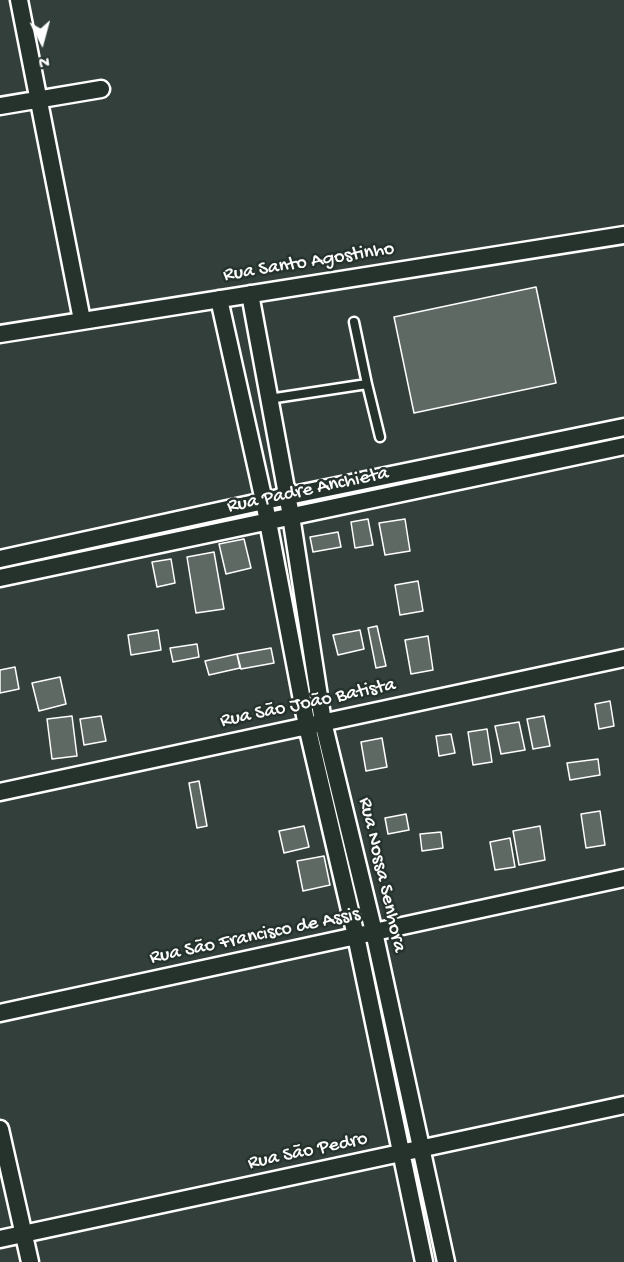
<!DOCTYPE html>
<meta charset="utf-8">
<style>
body{margin:0}
#map{position:relative;width:624px;height:1262px;overflow:hidden;background:#333f3a;font-family:"Gochi Hand",sans-serif}
canvas{display:block}
.north{position:absolute;left:12px;top:12px;width:60px;height:60px;-webkit-text-stroke:4px #26332d;paint-order:stroke;rotate:174deg;font-size:16px;font-weight:700;line-height:24px;text-align:center;color:#fff}
.north::after{content:'';display:block;margin:auto;width:21px;height:27px;background:#fff;clip-path:polygon(50% 0,100% 100%,50% 72%,0 100%)}
</style>
<div id="map">
<canvas width="624" height="1262"></canvas>
<div class="north">N</div>
</div>
<script>
const context = document.querySelector('canvas').getContext('2d');
context.lineJoin = 'round';
function fillPath(path, color) {
  context.fillStyle = color;
  context.fill(path, 'evenodd');
}
function strokePath(path, color, width, dash) {
  context.strokeStyle = color;
  context.lineWidth = width;
  context.lineCap = dash ? 'butt' : 'round';
  context.setLineDash(dash || []);
  context.stroke(path);
}
function drawText(font, color, halo, rows, align = 'center') {
  context.font = font + ' "Gochi Hand",sans-serif';
  context.lineWidth = 5;
  context.setLineDash([]);
  context.textBaseline = 'middle';
  context.strokeStyle = halo;
  context.fillStyle = color;
  for (const [text, x, y, turn = 0] of rows) {
    context.save();
    context.translate(x, y);
    context.rotate((+turn || 0) * Math.PI / 180);
    context.textAlign = isNaN(turn) ? turn : align;
    if (halo) context.strokeText(text, 0, 0);
    context.fillText(text, 0, 0);
    context.restore();
  }
}
const building = new Path2D(`
 M536,287L556,383L414,413L394,317Z
 M368,519L373,545L355,548L351,522Z
 M405,519L410,551L385,555L379,523Z
 M338,532L341,547L313,552L310,537Z
 M244,539L251,568L226,574L219,544Z
 M214,552L224,609L196,613L187,557Z
 M171,559L175,583L157,587L152,562Z
 M418,581L423,611L400,615L395,585Z
 M377,626L386,666L376,668L368,628Z
 M158,630L161,650L131,655L128,635Z
 M360,630L364,649L338,655L333,635Z
 M428,636L433,670L411,674L405,640Z
 M197,644L199,657L173,662L170,648Z
 M271,648L274,663L241,669L237,654Z
 M237,654L240,668L209,675L205,661Z
 M15,667L19,689L0,693V670Z
 M60,677L66,704L39,711L32,683Z
 M610,701L614,726L599,729L595,704Z
 M72,716L77,756L52,759L47,719Z
 M101,716L106,741L84,745L80,719Z
 M544,716L550,746L533,749L527,719Z
 M519,722L525,750L501,754L495,726Z
 M487,729L492,762L473,765L468,732Z
 M451,734L455,753L439,756L436,736Z
 M382,738L387,767L366,771L361,742Z
 M598,759L600,775L570,780L567,763Z
 M199,781L207,826L197,828L189,783Z
 M600,811L605,845L586,848L581,814Z
 M406,814L409,830L388,834L385,818Z
 M304,826L309,847L284,853L279,831Z
 M540,826L545,860L519,865L513,831Z
 M441,832L443,848L422,851L420,834Z
 M510,838L515,867L495,870L490,842Z
 M324,856L330,885L303,891L297,861Z`);
const service = new Path2D(`
 M367,384L380,437
 M269,399L367,384L354,322`);
const minor = new Path2D(`
 M19,0L82,320
 M0,106L101,89
 M250,294L291,516L323,722L374,932L446,1262
 M219,299L264,501L307,726L356,936L424,1262
 M0,334L624,235
 M0,559L264,501L624,427
 M0,578L624,446
 M0,792L624,658
 M0,1013L624,878
 M0,1129L30,1262
 M0,1239L624,1105`);
const streetNames = [
 ["Rua Santo Agostinho",309,263,-9],
 ["Rua Padre Anchieta",308,491,-12],
 ["Rua São João Batista",308,704,-12],
 ["Rua Nossa Senhora",381,875,77],
 ["Rua São Francisco de Assis",255,937,-12],
 ["Rua São Pedro",308,1152,-12]
];
fillPath(building, '#5f6964');
strokePath(building, '#fff', 1.5);
strokePath(service, '#fff', 13);
strokePath(minor, '#fff', 21);
strokePath(service, '#26332d', 8);
strokePath(minor, '#26332d', 16);
drawText('20px', '#fff', '#26332d', streetNames);
</script>
